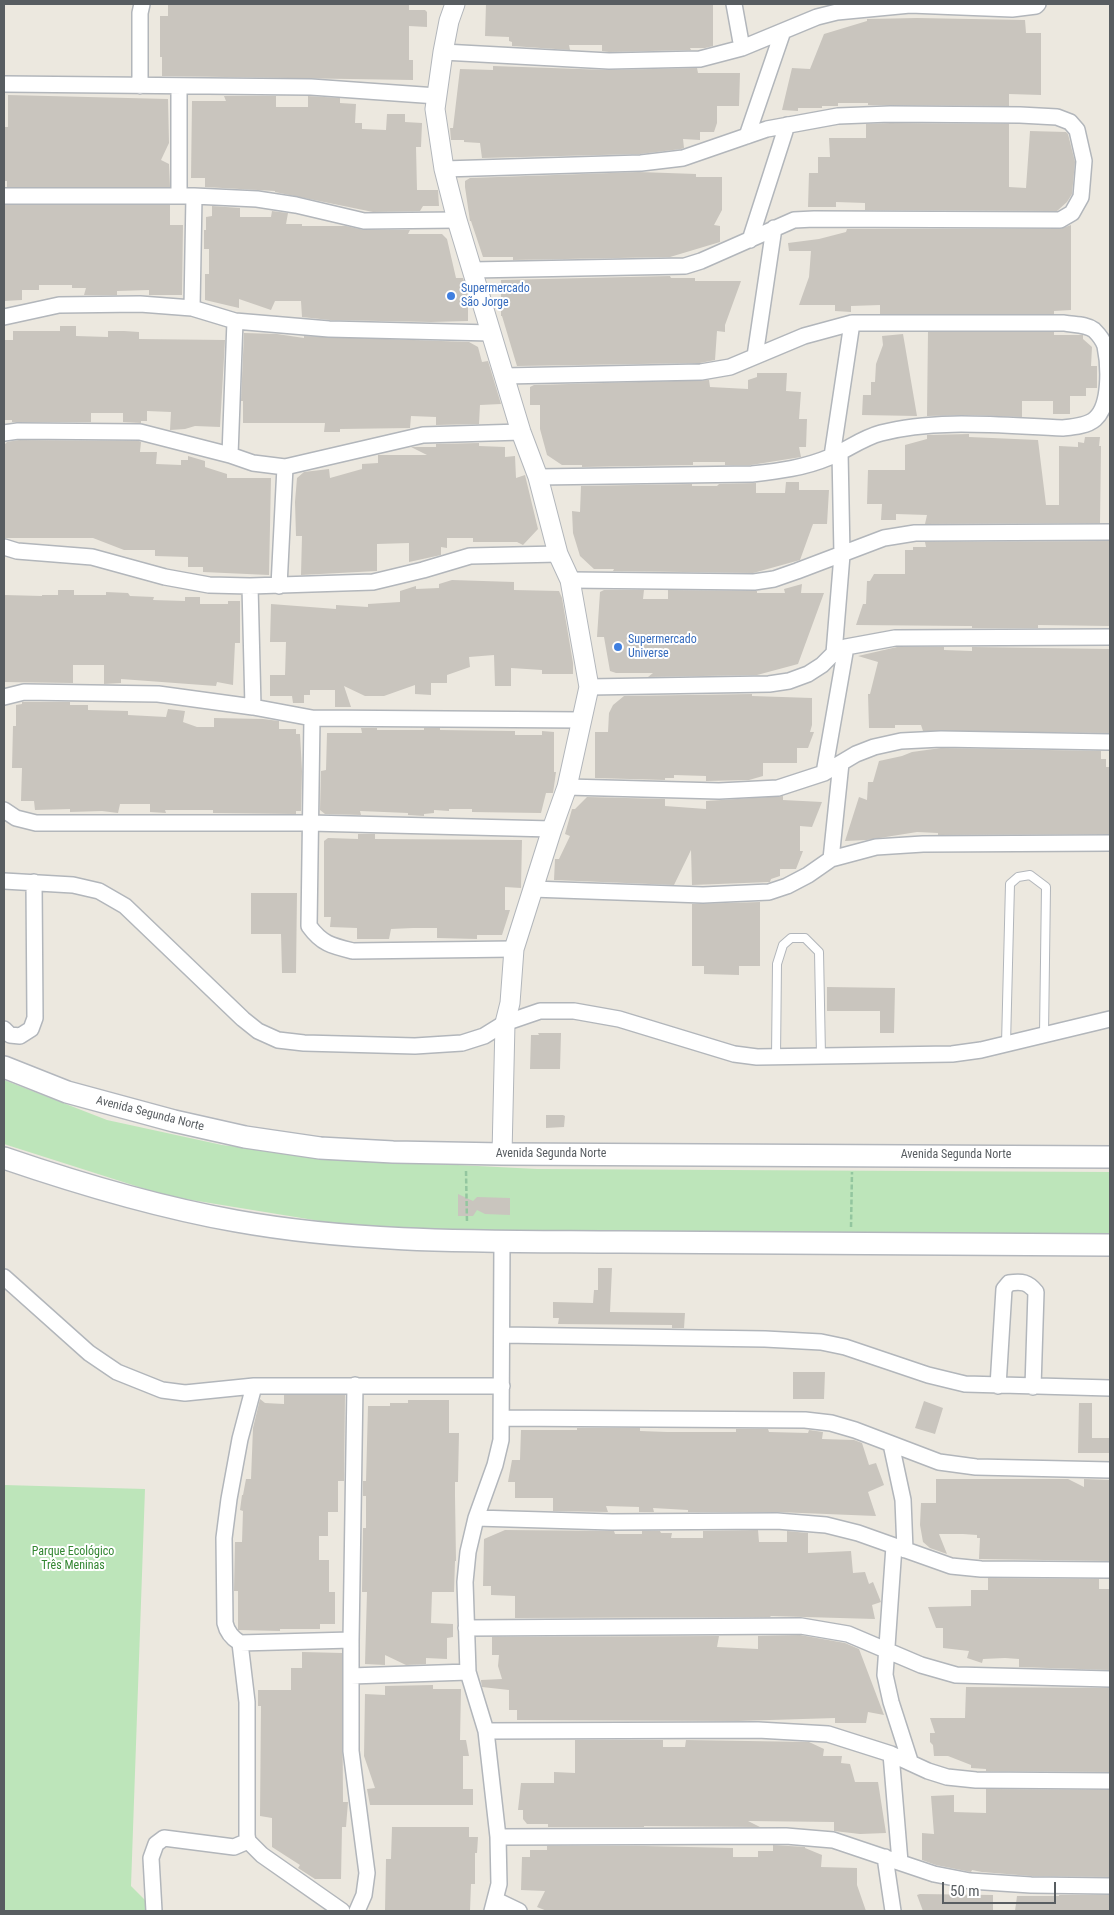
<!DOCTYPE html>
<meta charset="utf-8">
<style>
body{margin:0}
#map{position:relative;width:1114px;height:1915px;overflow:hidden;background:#ece8df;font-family:"Roboto Condensed",sans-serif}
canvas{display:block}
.frame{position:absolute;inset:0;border:5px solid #585d61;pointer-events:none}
.scale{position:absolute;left:942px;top:1882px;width:114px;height:22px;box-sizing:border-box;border:2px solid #585d61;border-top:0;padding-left:6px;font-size:15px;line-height:18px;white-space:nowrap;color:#585d61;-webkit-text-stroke:4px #fff;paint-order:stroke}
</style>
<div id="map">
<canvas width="1114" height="1915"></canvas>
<div class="frame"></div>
<div class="scale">50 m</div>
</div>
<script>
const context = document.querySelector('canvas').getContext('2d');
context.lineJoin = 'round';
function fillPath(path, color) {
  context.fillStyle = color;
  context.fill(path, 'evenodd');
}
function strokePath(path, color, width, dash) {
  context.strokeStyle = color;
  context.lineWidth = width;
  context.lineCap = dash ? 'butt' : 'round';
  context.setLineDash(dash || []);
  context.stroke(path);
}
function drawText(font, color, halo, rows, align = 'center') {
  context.font = font + ' "Roboto Condensed",sans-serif';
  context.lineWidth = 4;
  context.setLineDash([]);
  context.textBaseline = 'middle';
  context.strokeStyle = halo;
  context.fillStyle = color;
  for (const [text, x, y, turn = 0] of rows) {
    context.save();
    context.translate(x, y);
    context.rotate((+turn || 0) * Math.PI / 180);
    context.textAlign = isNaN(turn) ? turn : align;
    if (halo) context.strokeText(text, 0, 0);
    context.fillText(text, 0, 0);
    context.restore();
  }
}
const green = new Path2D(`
 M4,1080L107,1120L222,1145L339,1159L537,1169L1110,1172V1237L375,1230L167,1196L4,1144Z
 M4,1485L145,1489L131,1886L156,1911H4Z`);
const building = new Path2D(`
 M168,4H409V10H425L427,12V27L409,26V60H413V80L162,76V57H160V16H168Z
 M486,4H713V46L705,48H690L691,50L609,52L602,51V45H569L570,50L512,46V42L509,41V37L485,36Z
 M917,18L1025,20L1026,33H1041V95L1009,94V106L868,105V103H838V106H822V108H798V111L782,110L792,68L810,69L824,34L867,21V19Z
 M493,66L609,70L697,68L698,73H740L739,106H717V123L714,132H700V140L683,139L684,148L681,149L640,154L482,158L480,143L464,142V140H451L450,128H453L460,69L493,70Z
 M8,95L168,99L169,143L161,160L169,164L170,187H7V181H4V127H8Z
 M224,96H276V107H308V96L340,98V103L356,104L355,123H362V129L386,130L387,114H405V122L422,123L421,147H416L417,190H438L439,206H423L420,211L373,212L275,192V191L205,187V178H191L192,101H226Z
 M890,123L1009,124V187L1026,188L1030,131L1066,132L1068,134L1075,162L1072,194L1067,202L1057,211L865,210V203L836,202V207H808L809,173H818V157H830L829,138H866V124Z
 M639,172L696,174V177H722V210L714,225L720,226V242L670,257L513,260V257H483L471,221H470L465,187V181L470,178Z
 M4,205H170V225H183L182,295H149V290L117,291V295H84L86,288H72V285H39V290H22V300L4,301Z
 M212,206L240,208V217H271L272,211L288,213L286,224H302V226H346L364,230H410L408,234H442L447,239L456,278H463L468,295V321L431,322L330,320L302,317L301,301H275L271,310L239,299V308L205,300V274H209V249H204V230H206V217L212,216Z
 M1071,225V310L1054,311V314H880V305L851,306V312L835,311V305H799L809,277L811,251H789L788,243L819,239L846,232L847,229H1060Z
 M670,276L671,278H695V281H741L725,325V332L717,331L715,360L700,363L517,366L502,316H501V280Z
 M60,326H76V336L108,337V331H124L139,332V339L225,340L220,427L195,426L185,429L170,430L171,412L147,411V421H141V423L123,422V413H91V422H12V420H4V340H13V331H60Z
 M928,332H1054V335H1083V339L1092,347L1091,366H1097V388H1086V396H1070V414H1053V401H1022V417L972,415L927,416Z
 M244,333L277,334L304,338V336L469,342L478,347L482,362L488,361L501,404L480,405L479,424L436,425V417L411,416L410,428L340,429V432H324L325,423H243V401H241Z
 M903,334L917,416L862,415L863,395H871V382H875L876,364L883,345L882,336Z
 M757,373H787L786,391L801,392L799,419H807L806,447H799L801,457L751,465H725V462H693V465L582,467V465H562L547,455L540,429V405H530V387L534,385L709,380L710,387L748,389V380L757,377Z
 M969,434V437L1038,440L1046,505H1059V446L1078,447V442L1084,443L1085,437H1100L1099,446H1101L1100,523L925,524L927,515L896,514V520H881L882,504H867L868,470H905V445L927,439V435Z
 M19,440L139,441L141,442L140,452H157L156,464L181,465V460H188V456L205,461V467L227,474V478H271L269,575L203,572V567H188V557L155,556V550H124L93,538H4V445L7,442Z
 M479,443V446L505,447V457L515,456L516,478L525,475L538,529L523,545L517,542H473V538H447V548L441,547V555L409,562V543L377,544V571L301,575L302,536H296L295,502L297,478L304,472L329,469L330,478L362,469V464L378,463V455H427L411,447H436V444Z
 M786,482H799V490H829L827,524H813L800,560L753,573L613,571L614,569H594L580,556L573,533L572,511L580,512L581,486L692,484V486H717L719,484L756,483V493H785Z
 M1110,541V626L1038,625V628H972V626H967L856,625L863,604H866L867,581H870L874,574H905V550H913V547H926L925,542Z
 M452,580L514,582V590L559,591L562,598L573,663V674H542V670L511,668V686H495L494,655L469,657L470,667L447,675V683H431V695L415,694V685L384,696H365L344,686L351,707H335V690H310V695H304V703H293L292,696H270V675H285L286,642H270L271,604L336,609V605L368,607V604L400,602V591L416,586V589L439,588V584Z
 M802,584L801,593H824L798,664L757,675L648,677L653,673H616L610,671L604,637H597L600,592L604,590H644L643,599H668V590L757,591V593H785L784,589Z
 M58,590H74V595H106V592L128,593L130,596L154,597L153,600L185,601V597H200V604H228V601H240V643H235L233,685L217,682L216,686L121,679V683L104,684V665H73V683L4,682V595L42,596V595H58Z
 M897,647H944V650L972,651V647L1110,649V733L923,731L921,725H895V728H869L868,694H870L878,662L858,656Z
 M752,694V696L812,698V725L810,732H814L808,748H797V763H763V776L749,780L706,781V776L674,775V778H665V780L595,778V732H608L609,713L613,705L624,696Z
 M22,702H70V705H88V710L128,711V715L166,717L168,709L185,711L183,722L197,727H214V718L263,719L279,721V729H296V734H300L302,771L301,811H296V814L213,813V810H165L166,813L150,812V804H120L118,813L102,811L70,812V809L35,810L34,801H21L22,768H12L13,726H16V705L22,704Z
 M361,728H377V730H424V728H440V730L515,731V735H542V731L554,732V772H556L553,793H546L541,813L472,812V809H449V811L434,810V813L424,814V816L408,815V813L360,811L361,815L325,814L320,810L321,771L326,770L327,733H362Z
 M941,748L1101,751V759H1106V767H1110V834L938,835V833L917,832L867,840L845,841L859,797L867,800L868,782H873L879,761L902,756L912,752Z
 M783,796V800L822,802L812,827L800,826V851H803L796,869H780V876L771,879L770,882L692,885L691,850L674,885L554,880L555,859H559L570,836L565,834L572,809H575L587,797L665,799V806L706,809V801Z
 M358,834H375V839L522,840L521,888L505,887V910H510L502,935H477V939L437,938V928H413L391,929L389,939H357V928L330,927L331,917H324V841L328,838L358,839Z
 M251,893H297L296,973H282L281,934H251Z
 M760,902V966H739V975L704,974V966H692V904Z
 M827,987L895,988L894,1033H880V1011H827Z
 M538,1033H561L560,1069H530L531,1035H539Z
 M546,1115H563L565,1116L564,1127L546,1128Z
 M458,1194L473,1201L477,1197L510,1198V1215L485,1214L477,1210L473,1216H458Z
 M598,1268H612L610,1312L685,1313L684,1328H672V1325L558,1324L559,1318H553V1302L593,1303L594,1290H598Z
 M793,1372H825L824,1399H793Z
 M284,1395H345L344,1481H338V1512H328V1536H319V1560H329V1592H335V1624H320V1629H280V1631L238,1630V1591H234L235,1542H242L243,1511L240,1510L242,1495H243L246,1479H251L253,1428L260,1399L265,1403L284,1404Z
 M408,1400H449V1433H459L458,1482H455V1496L456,1561H455L454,1592H432L431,1623L453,1624V1637L447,1638V1659L426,1658V1664L406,1665L385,1655V1665L365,1664L367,1592H362L363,1528H366V1496H363V1481H366L368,1406H390V1403H408Z
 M924,1401L943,1408L935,1434L915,1428Z
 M1079,1403H1092V1438H1110V1453H1078Z
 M577,1428H640V1431L667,1432H736V1429H768L769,1432L808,1433L809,1430L823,1432L822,1439L854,1440L862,1443L869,1465L876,1463L884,1485L868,1492L876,1516L777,1512H688V1510L653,1508L654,1512H639V1507L606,1506L608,1512L553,1511V1498H515V1482H508L512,1460H520L521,1430H577Z
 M936,1479H1068L1084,1487V1479L1110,1480V1561L979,1559L980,1538H977V1535L963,1534H939L947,1554L930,1548L923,1542L920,1525L921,1503H936Z
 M505,1530L614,1531L615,1534H642V1531H660L661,1533H672L671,1538H703V1531L758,1530L759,1542H787V1531L808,1533V1553L851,1551L853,1573L865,1572L869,1584L873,1582L881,1602L872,1605L875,1619L770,1616L771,1617L515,1618V1596L491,1595V1586H483L484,1539Z
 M988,1578L1099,1579V1589H1110V1670L1019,1667V1659L1005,1658L983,1659L982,1663L967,1658L969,1651L943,1648V1628H936L928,1607L971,1606V1590H988Z
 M800,1635L845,1643L859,1649L884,1715L868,1712L866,1723H835V1718L738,1721L517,1720V1710H509V1690L482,1687L481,1681V1680L502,1679L498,1666L499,1655H492V1637L719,1636L717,1647L758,1649V1636Z
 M302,1652L342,1653L343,1802H348L346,1827H342L341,1879H315L298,1868L300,1865L272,1847V1818L260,1816L261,1706H258V1690H291V1668H302Z
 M433,1685V1689H461L460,1740H466L469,1756H463V1789H473V1805H370L367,1789L375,1788L364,1756L365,1694L385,1695V1686Z
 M966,1687L1110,1688V1772L986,1771V1769L971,1768V1765L948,1756H934L933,1745L930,1742V1733H935L930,1718H965Z
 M575,1740H663V1747H685L686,1740L809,1742L824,1749L823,1756H842L841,1763L850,1764L855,1782H878L886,1833L860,1834L834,1831V1822L748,1821L760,1827L644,1826V1827H548V1824H527L523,1819V1810H518L521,1783H554V1772L575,1773Z
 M986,1789L1110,1790V1877L1031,1876L982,1872L972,1870L971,1872L936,1865L922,1860V1833L934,1834L931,1796L954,1795V1812L986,1813Z
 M392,1827H469V1837H478L477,1853H475V1884H471L470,1911H385L386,1859H391Z
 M773,1845L805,1847V1848L822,1855L821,1867L857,1868V1885L866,1911H547L537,1907L545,1891L521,1890L522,1857H530V1850H547V1846H644L733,1848V1857H758V1851H773Z
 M920,1894L993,1895V1911H923L917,1895Z
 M1059,1895H1110V1911H1015L1017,1896H1059Z`);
const path = new Path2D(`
 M466,1171L467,1223
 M851,1227L852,1172`);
const service = new Path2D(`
 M1006,1044L1010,884L1018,877L1030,875L1046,887L1044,1034
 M776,1057L777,964L783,945L791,938H805L819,952L821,1056`);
const minor = new Path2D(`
 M734,4L742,48
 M443,52L609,61L700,59L742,48L817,17L837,12L910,5L1012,9L1036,6L1038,4
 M4,84L311,87L437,96
 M140,86V13L142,4
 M747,136L783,31
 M444,169L641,163L683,158L767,129L838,116L890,114L1020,115L1057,117L1070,122L1077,130L1084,161L1081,197L1072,213L1060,220L814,219L794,220L701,261L685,266L472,270
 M4,196H194L257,199L296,205L364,221L457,220
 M179,196V87
 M750,240L787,125
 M192,308L194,196
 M4,317L59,305L140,304L192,308L235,321L329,329L491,333
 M755,356L774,228
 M504,376L701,372L730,367L804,336L852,323H1064C1074,325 1086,324 1094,330C1098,334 1103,340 1105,346C1109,365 1111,405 1095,419C1087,426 1073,427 1063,428C1005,426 937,418 881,433C862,438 847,450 830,457C804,468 779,471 752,474L538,477
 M4,433L18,431L140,432L230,455L253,463L285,467L423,435L521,432
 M230,455L235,321
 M832,456L852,323
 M4,547L17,551L92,557L165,577L209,585L250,586L373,582L423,570L470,556L558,554
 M570,580L754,582L774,579L797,571L884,538L915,533L1110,532
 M250,586L253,707
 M279,586L285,467
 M834,653L842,555L840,452
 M589,687L769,684L789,681L808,674L822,665L834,653L846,647L895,638L1110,637
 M4,697L24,692L158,694L253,707L312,718L581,720
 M312,718L309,926C322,944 332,946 353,951L514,949
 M824,773L846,647
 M567,787L719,791L778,788L824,773L856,754L874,747L901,741L941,739L1110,742
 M4,810L16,818L36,823H310L552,829
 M831,859L841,763
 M4,881L73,885L99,891L125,906L243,1019L258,1031L278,1040L304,1043L415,1046L462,1043L484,1036L505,1023L540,1011H574L619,1019L734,1054L757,1057L952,1054L981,1050L1110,1019
 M532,889L703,895L769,892L787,886L808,875L831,859L876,847L923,844L1110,843
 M4,1029L10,1035L20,1036L31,1029L35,1018L34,882
 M4,1277L89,1353L117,1372L162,1390L185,1393L254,1386H502
 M502,1335L765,1339L821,1342L845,1347L928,1375L965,1384L1110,1388
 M355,1385L351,1640V1751L367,1873L364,1895L357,1911
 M254,1386L240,1439L229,1499L224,1538L225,1623C227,1632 232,1638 240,1643L351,1640
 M998,1386L1004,1289L1009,1283C1022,1281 1028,1282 1036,1292L1033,1387
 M502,1418L805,1420L831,1423L855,1430L939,1462L976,1467L1110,1470
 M891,1444L903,1500L905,1550
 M476,1518L612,1522L777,1521L826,1525L858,1533L951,1566L981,1569L1110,1570
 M894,1546L885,1675L891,1702L910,1761
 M466,1628L801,1626L848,1634L921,1665L956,1675L1110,1679
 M240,1643L247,1702V1835L248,1841L262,1855L342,1911
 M351,1676L468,1672
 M486,1731L758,1730L828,1734L891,1754L928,1771L947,1777L976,1780L1110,1781
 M891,1754L900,1862
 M498,1837L786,1836L833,1840L934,1874L970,1881L1031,1885L1110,1886
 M885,1857L893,1911
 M496,1900L519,1911
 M154,1911L151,1858L156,1844L164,1838L234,1847L248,1841
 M492,1911L499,1884L498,1837L486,1731L468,1672L465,1582L468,1552L476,1518L495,1465L501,1440L502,1241`);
const tertiary = new Path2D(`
 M455,4L449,21L443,52L435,109L444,169L457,220L521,432L538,477L558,554L570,580L589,687L567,787L552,829L514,949L510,1003L505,1023L502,1154`);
const secondary = new Path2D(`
 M4,1067L67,1092L174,1121L245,1137L320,1148L393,1152L502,1154L1110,1157
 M4,1158C80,1184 157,1207 236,1221C363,1244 494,1241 622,1242C785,1243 948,1244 1110,1245`);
const markers = [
 [451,296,5,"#3f7fe0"],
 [618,647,5,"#3f7fe0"]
];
const shopNames = [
 ["Supermercado",461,289],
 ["São Jorge",461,303],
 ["Supermercado",628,640],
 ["Universe",628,654]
];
const streetNames = [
 ["Avenida Segunda Norte",150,1114,14],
 ["Avenida Segunda Norte",551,1154],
 ["Avenida Segunda Norte",956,1155]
];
const parkNames = [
 ["Parque Ecológico",73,1552],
 ["Três Meninas",73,1566]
];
fillPath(green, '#bde5ba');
fillPath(building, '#c9c5be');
strokePath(service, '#b2b6bb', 10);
strokePath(minor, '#b2b6bb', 18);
strokePath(tertiary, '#b2b6bb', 21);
strokePath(secondary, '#b3b7bd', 24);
strokePath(path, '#93c69f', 2.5, [5, 2.5]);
strokePath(service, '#fff', 8);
strokePath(minor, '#fff', 15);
strokePath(tertiary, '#fff', 19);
strokePath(secondary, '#fff', 21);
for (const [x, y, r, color] of markers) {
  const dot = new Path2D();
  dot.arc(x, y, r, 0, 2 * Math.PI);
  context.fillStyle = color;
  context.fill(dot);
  strokePath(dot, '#fff', 2);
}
drawText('12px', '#366cbe', '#fff', shopNames, 'left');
drawText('12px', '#585d61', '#fff', streetNames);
drawText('12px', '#338632', '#fff', parkNames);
</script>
